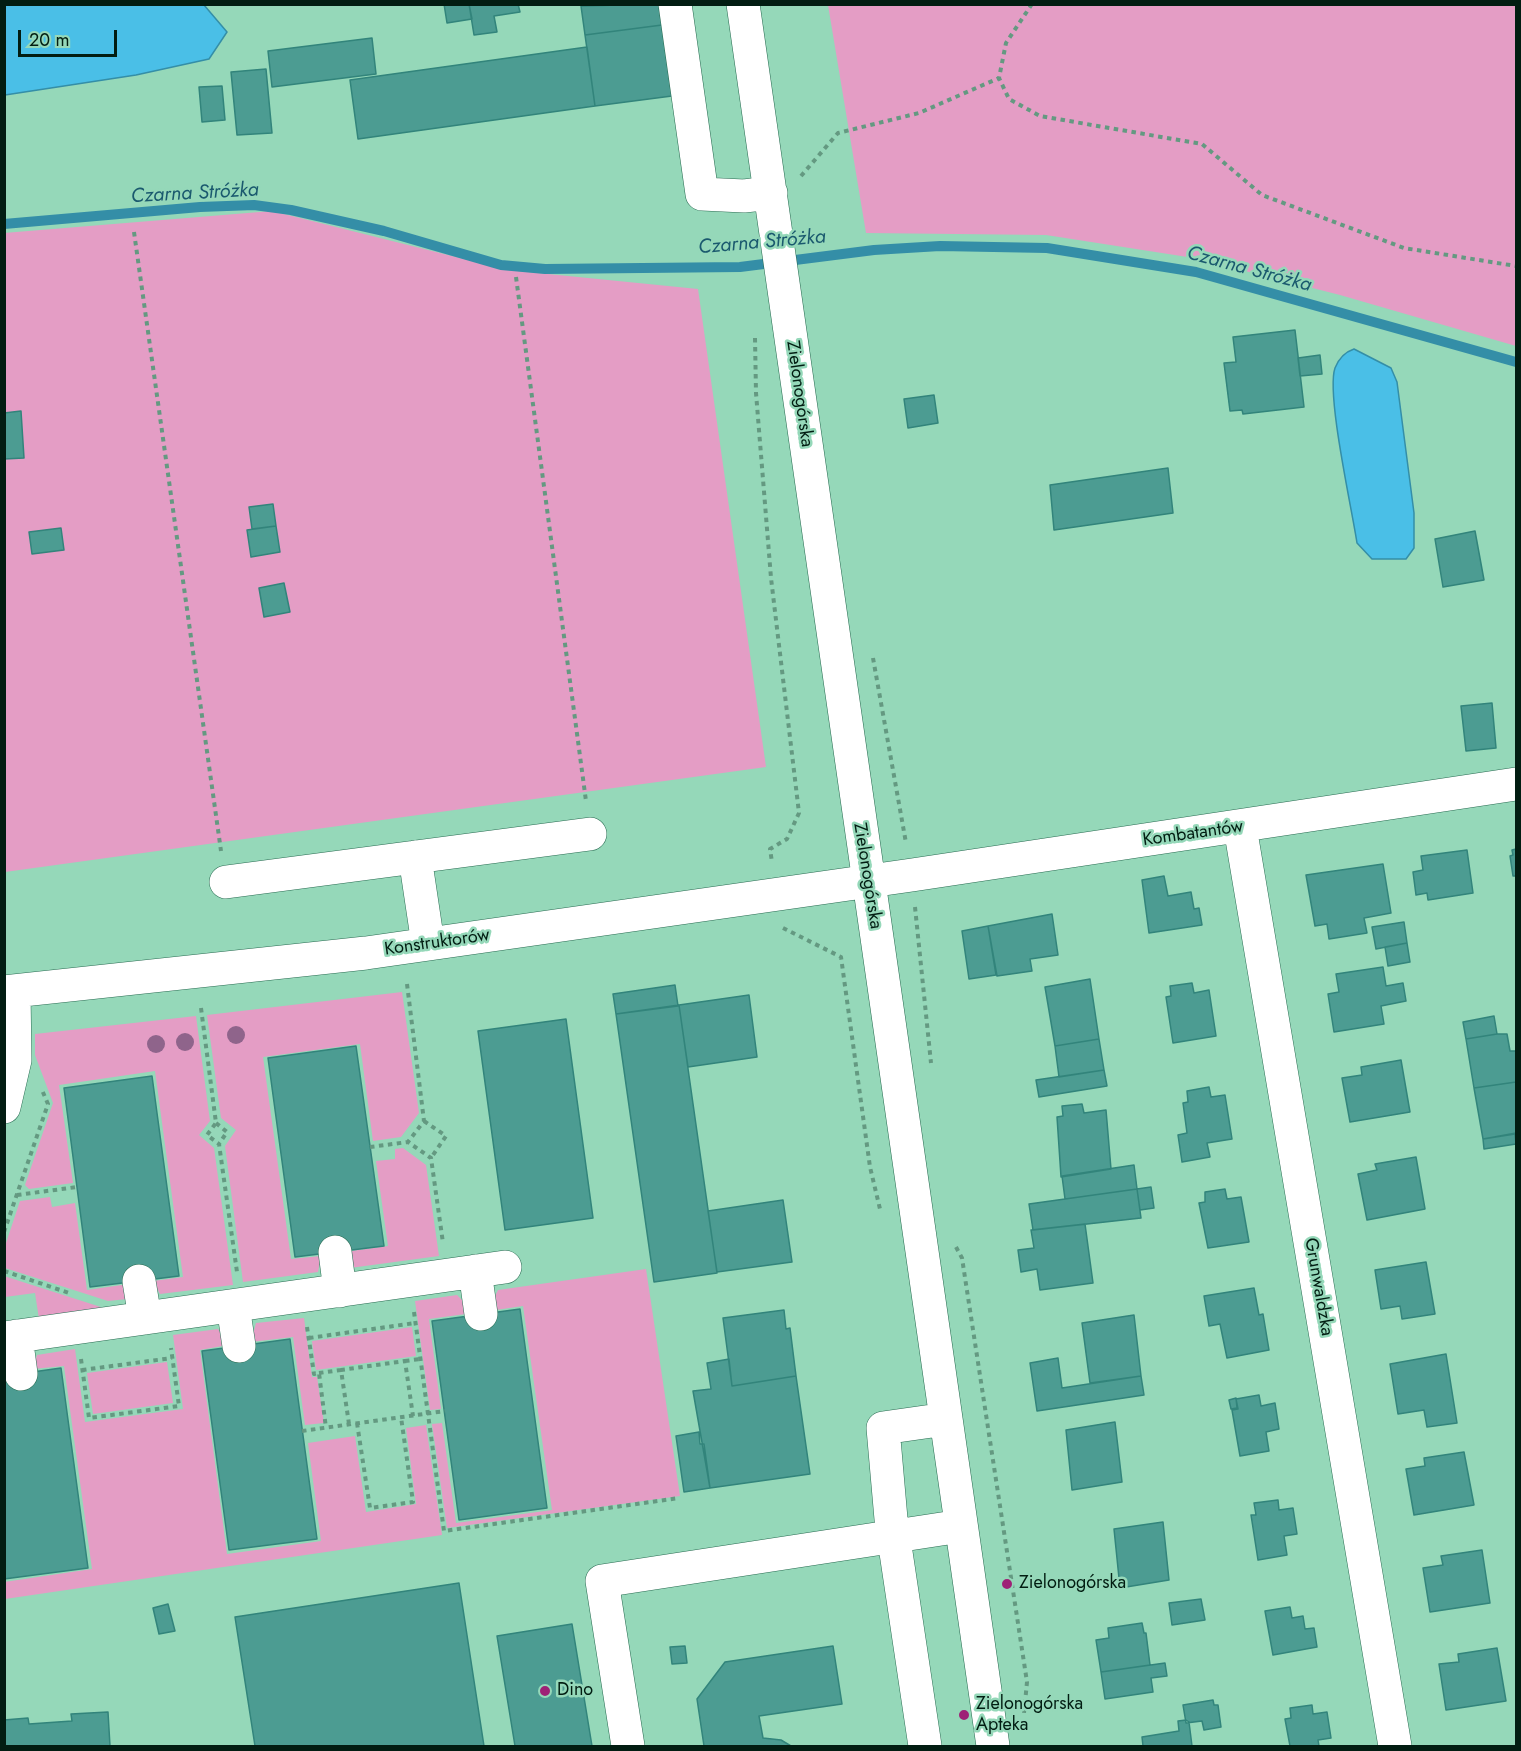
<!DOCTYPE html>
<meta charset="utf-8">
<style>
body{margin:0}
#map{position:relative;width:1521px;height:1751px;overflow:hidden;background:#95d8b9;font-family:Jost,sans-serif}
canvas{display:block}
.frame{position:absolute;inset:0;border:6px solid #021d12;pointer-events:none}
.scale{position:absolute;left:18px;top:30px;width:99px;height:27px;box-sizing:border-box;border:3px solid #021d12;border-top:0;padding-left:8px;font-size:18px;line-height:21px;white-space:nowrap;color:#021d12;-webkit-text-stroke:4px #95d8b9;paint-order:stroke}
</style>
<div id="map">
<canvas width="1521" height="1751"></canvas>
<div class="frame"></div>
<div class="scale">20 m</div>
</div>
<script>
const context = document.querySelector('canvas').getContext('2d');
context.lineJoin = 'round';
function fillPath(path, color) {
  context.fillStyle = color;
  context.fill(path, 'evenodd');
}
function strokePath(path, color, width, dash) {
  context.strokeStyle = color;
  context.lineWidth = width;
  context.lineCap = dash ? 'butt' : 'round';
  context.setLineDash(dash || []);
  context.stroke(path);
}
function drawText(font, color, halo, rows, align = 'center') {
  context.font = font + ' Jost,sans-serif';
  context.lineWidth = 5;
  context.setLineDash([]);
  context.textBaseline = 'middle';
  context.strokeStyle = halo;
  context.fillStyle = color;
  for (const [text, x, y, turn = 0] of rows) {
    context.save();
    context.translate(x, y);
    context.rotate((+turn || 0) * Math.PI / 180);
    context.textAlign = isNaN(turn) ? turn : align;
    if (halo) context.strokeText(text, 0, 0);
    context.fillText(text, 0, 0);
    context.restore();
  }
}
const green = new Path2D(`
 M828,5H1516V346L1340,295L1194,258L1046,235L866,233Z
 M272,211L508,270L698,289L766,767L5,872L4,233Z
 M402,992L419,1113L401,1137L373,1141L360,1044L263,1057L291,1259L321,1256L318,1272L243,1282L225,1146L236,1130L221,1118L207,1015Z
 M196,1016L210,1121L199,1135L214,1148L233,1285L160,1294L153,1281L183,1277L155,1071L59,1085L73,1183L29,1189L25,1185L53,1103L35,1055V1034Z
 M403,1148L426,1165L439,1256L350,1268L344,1252L388,1246L376,1161L395,1159V1149Z
 M50,1197L52,1207L75,1203L87,1290L129,1284L127,1299L108,1301L5,1268V1246L20,1201Z
 M646,1269L680,1496L447,1528L432,1424L442,1423L456,1523L552,1510L523,1306L496,1310L494,1298L498,1290Z
 M4,1276L107,1309L39,1319L35,1293L5,1297Z
 M457,1295L464,1302L466,1314L429,1319L441,1409L430,1410L415,1301Z
 M304,1318L312,1377H317L324,1423L305,1425L293,1337L251,1342L256,1323Z
 M412,1327L416,1356L316,1370L312,1341Z
 M218,1329L228,1345L200,1350L227,1554L321,1541L308,1443L355,1436L366,1512L416,1504L406,1428L426,1425L442,1535L5,1599L4,1582L92,1569L64,1366L33,1369L37,1355L75,1349L85,1422L183,1409L173,1335Z
 M167,1362L173,1403L93,1414L87,1373Z`);
const water = new Path2D(`
 M5,4L204,5L227,32L209,59L136,75L5,95Z
 M1354,349L1391,368L1397,382L1414,513V548L1406,559H1372L1357,543C1352,509 1326,394 1335,368C1339,358 1345,352 1354,349Z`);
const stream = new Path2D(`
 M4,224L200,207L254,205L291,210L384,231L501,265L545,269L740,267L874,250L940,246L1047,248L1196,272L1516,362`);
const building = new Path2D(`
 M444,4H469L472,19L447,23Z
 M469,4H518L520,12L494,16L497,32L474,35Z
 M659,4L662,25L585,35L581,6Z
 M662,25L672,96L595,106L585,35Z
 M372,38L376,74L272,87L268,51Z
 M587,47L595,106L358,139L350,80Z
 M266,69L272,133L237,135L231,72Z
 M222,86L225,120L202,122L199,87Z
 M1295,330L1304,407L1243,414L1242,410L1230,411L1224,363L1236,362L1233,337Z
 M1320,355L1322,374L1300,376L1298,358Z
 M934,395L938,423L908,428L904,399Z
 M21,411L24,458L4,459V413Z
 M1168,468L1173,513L1054,530L1050,485Z
 M273,504L276,526L252,529L249,507Z
 M276,526L280,552L251,557L247,530Z
 M61,528L64,550L32,554L29,532Z
 M1475,531L1484,580L1443,587L1435,539Z
 M284,583L290,612L264,617L259,588Z
 M1492,703L1496,748L1466,751L1461,706Z
 M1516,849V876H1513L1510,856L1513,855L1512,850Z
 M1467,850L1473,893L1428,900L1427,893L1416,895L1413,872L1423,870L1421,856Z
 M1383,864L1391,913L1364,918L1367,933L1329,939L1327,924L1315,926L1306,875Z
 M1164,876L1168,896L1191,892L1194,909L1199,908L1202,925L1149,933L1142,880Z
 M1052,914L1058,955L1030,959L1032,971L997,976L988,926Z
 M1404,922L1407,943L1376,949L1372,927Z
 M988,926L996,975L969,979L962,931Z
 M1407,943L1410,962L1388,966L1385,947Z
 M1383,967L1386,986L1403,983L1406,1001L1381,1006L1384,1024L1334,1032L1328,994L1339,992L1336,974Z
 M1090,979L1099,1039L1055,1046L1045,987Z
 M1192,983L1194,993L1209,990L1216,1036L1173,1043L1166,997L1171,996L1170,986Z
 M675,985L678,1006L616,1014L613,994Z
 M749,995L757,1057L688,1067L679,1005Z
 M679,1005L717,1273L654,1282L616,1014Z
 M1494,1016L1497,1034L1466,1039L1463,1022Z
 M566,1019L593,1218L505,1230L478,1031Z
 M1497,1034H1507L1510,1051H1516V1082L1474,1088L1466,1039Z
 M1099,1039L1104,1070L1059,1077L1055,1046Z
 M356,1046L384,1246L295,1257L268,1058Z
 M1401,1060L1410,1112L1350,1122L1342,1078L1362,1075L1361,1067Z
 M1104,1070L1107,1086L1039,1097L1036,1080Z
 M152,1076L179,1276L90,1287L64,1088Z
 M1516,1082V1133L1483,1139L1474,1088Z
 M1209,1087L1211,1097L1225,1095L1232,1139L1207,1143L1210,1157L1182,1162L1178,1135L1187,1133L1183,1103L1188,1102L1187,1091Z
 M1082,1104L1084,1113L1106,1110L1111,1169L1061,1177L1057,1117L1063,1116L1062,1106Z
 M1515,1134L1516,1144L1484,1149L1483,1139Z
 M1416,1157L1425,1209L1367,1220L1358,1174L1377,1170L1375,1164Z
 M1134,1165L1137,1189L1065,1199L1062,1176Z
 M1151,1187L1154,1208L1140,1210L1137,1189Z
 M1137,1189L1141,1218L1033,1230L1029,1204Z
 M1225,1189L1227,1199L1241,1197L1249,1242L1208,1248L1199,1203L1205,1202V1192Z
 M783,1200L792,1262L717,1272L708,1211Z
 M1085,1224L1093,1283L1040,1290L1037,1269L1021,1272L1018,1250L1034,1248L1031,1230Z
 M1426,1262L1435,1314L1402,1319L1400,1306L1381,1309L1375,1270Z
 M1254,1288L1259,1315L1263,1314L1269,1350L1227,1358L1220,1324L1209,1326L1204,1296Z
 M520,1309L547,1508L459,1520L432,1321Z
 M784,1310L786,1329L790,1328L796,1376L732,1386L723,1318Z
 M1134,1315L1141,1376L1090,1383L1082,1323Z
 M290,1339L317,1539L229,1550L202,1351Z
 M1446,1354L1457,1423L1427,1427L1424,1410L1398,1414L1390,1364Z
 M1058,1358L1062,1388L1141,1376L1144,1395L1037,1411L1030,1363Z
 M729,1359L732,1386L796,1376L810,1474L710,1488L693,1391L711,1389L707,1363Z
 M61,1368L88,1568L4,1579V1376Z
 M1259,1395L1261,1406L1275,1403L1279,1429L1266,1432L1269,1451L1240,1456L1232,1410L1238,1409L1236,1399Z
 M1236,1398L1237,1408L1231,1409L1229,1400Z
 M1115,1422L1122,1482L1072,1490L1066,1430Z
 M699,1432L700,1444H704L710,1488L684,1492L676,1436Z
 M1464,1452L1474,1505L1414,1515L1406,1469L1425,1466L1424,1458Z
 M1278,1500L1279,1510L1293,1508L1297,1534L1284,1536L1287,1555L1258,1560L1251,1515H1256L1254,1503Z
 M1163,1522L1169,1580L1120,1588L1114,1529Z
 M1482,1550L1490,1603L1430,1612L1423,1568L1443,1565L1441,1556Z
 M459,1583L484,1746H255L235,1617Z
 M1201,1599L1205,1620L1172,1625L1169,1603Z
 M168,1604L175,1631L159,1634L153,1608Z
 M1290,1607L1292,1618L1303,1616L1305,1629L1314,1628L1317,1647L1273,1655L1265,1611Z
 M1142,1623L1144,1633H1146L1150,1665L1101,1672L1096,1640L1109,1638L1108,1628Z
 M572,1624L592,1746H515L497,1636Z
 M685,1646L687,1663L672,1664L670,1647Z
 M833,1646L842,1704L759,1716L763,1738L781,1740L791,1746H704L697,1699L725,1662Z
 M1497,1648L1506,1701L1446,1710L1439,1664L1459,1662L1458,1654Z
 M1165,1663L1167,1676L1151,1678L1153,1692L1105,1699L1101,1672Z
 M1213,1700L1214,1705H1218L1221,1727L1204,1730L1202,1721L1186,1723L1183,1705Z
 M1312,1705L1313,1714L1327,1712L1331,1738L1318,1740L1319,1746H1290L1285,1719L1291,1718L1290,1708Z
 M108,1712L110,1746H4V1720L28,1718L29,1724L72,1721L71,1714Z
 M1186,1720L1189,1722L1192,1746H1143L1142,1737L1179,1731L1178,1721Z`);
const path = new Path2D(`
 M1032,4L1006,43L999,78L1009,99L1040,116L1202,144L1262,195L1404,248L1516,266
 M801,176L838,133L919,113L999,78
 M134,232L221,851
 M516,277L586,801
 M755,338L756,393L771,578L799,813L787,839L770,849L772,862
 M873,658L906,843
 M915,907L931,1063
 M783,928L841,957L870,1167L880,1209
 M407,984L424,1121L408,1142L431,1158L443,1243
 M201,1008L216,1123L207,1135L219,1144L237,1272
 M424,1121L446,1136L431,1158
 M216,1123L227,1132L219,1144
 M370,1147L408,1142
 M17,1195L77,1187
 M4,1232L48,1104L42,1090
 M956,1247L962,1258L1027,1682L1024,1713
 M4,1271L72,1294
 M414,1312L444,1531L679,1498
 M307,1327L314,1374L319,1373L326,1428
 M309,1338L415,1323
 M81,1359L89,1418L179,1406L171,1348
 M405,1361L420,1359
 M82,1370L172,1358
 M319,1373L341,1370
 M357,1423L370,1508L413,1502L401,1417
 M349,1424L341,1370L405,1361L413,1416
 M302,1431L445,1411`);
const minor = new Path2D(`
 M675,4L702,194L744,196L771,193
 M743,4L993,1746
 M1240,827L1395,1746
 M415,857L428,944
 M226,882L590,834
 M4,992L366,953L912,875L1516,784
 M4,1107L15,1060L14,991
 M335,1252L340,1291
 M475,1271L481,1314
 M139,1281L145,1318
 M233,1306L239,1346
 M16,1336L21,1374
 M4,1338L505,1267
 M628,1746L602,1581L961,1526
 M925,1746L891,1519L883,1428L946,1419`);
const trees = [
 [236,1035],
 [185,1042],
 [156,1044]
];
const markers = [
 [1007,1584,6,"#9e2176"],
 [545,1691,6,"#9e2176"],
 [964,1715,6,"#9e2176"]
];
const streetNames = [
 ["Zielonogórska",799,394,82],
 ["Kombatantów",1193,834,-8],
 ["Zielonogórska",867,876,81],
 ["Konstruktorów",437,943,-8],
 ["Grunwaldzka",1318,1287,80]
];
const poiNames = [
 ["Zielonogórska",1019,1584],
 ["Dino",557,1691],
 ["Zielonogórska",976,1705],
 ["Apteka",976,1726]
];
const waterNames = [
 ["Czarna Stróżka",195,194,-3],
 ["Czarna Stróżka",762,243,-5],
 ["Czarna Stróżka",1249,270,15]
];
fillPath(green, '#e49dc5');
fillPath(water, '#4abfe7');
strokePath(water, '#348ea7', 1.5);
strokePath(stream, '#348ea7', 10);
fillPath(building, '#4c9c92');
strokePath(building, '#32847b', 1.5);
strokePath(minor, '#296c52', 34);
strokePath(path, '#649981', 4, [4.5, 4.5]);
strokePath(minor, '#fff', 33);
context.fillStyle = '#8f648b';
for (const [x, y] of trees) {
  context.beginPath();
  context.arc(x, y, 9, 0, 2 * Math.PI);
  context.fill();
}
for (const [x, y, r, color] of markers) {
  const dot = new Path2D();
  dot.arc(x, y, r, 0, 2 * Math.PI);
  context.fillStyle = color;
  context.fill(dot);
  strokePath(dot, '#95d8b9', 2);
}
drawText('18px', '#021d12', '#95d8b9', streetNames);
drawText('18px', '#021d12', '#95d8b9', poiNames, 'left');
drawText('italic 20px', '#1a596e', '#95d8b9', waterNames);
</script>
